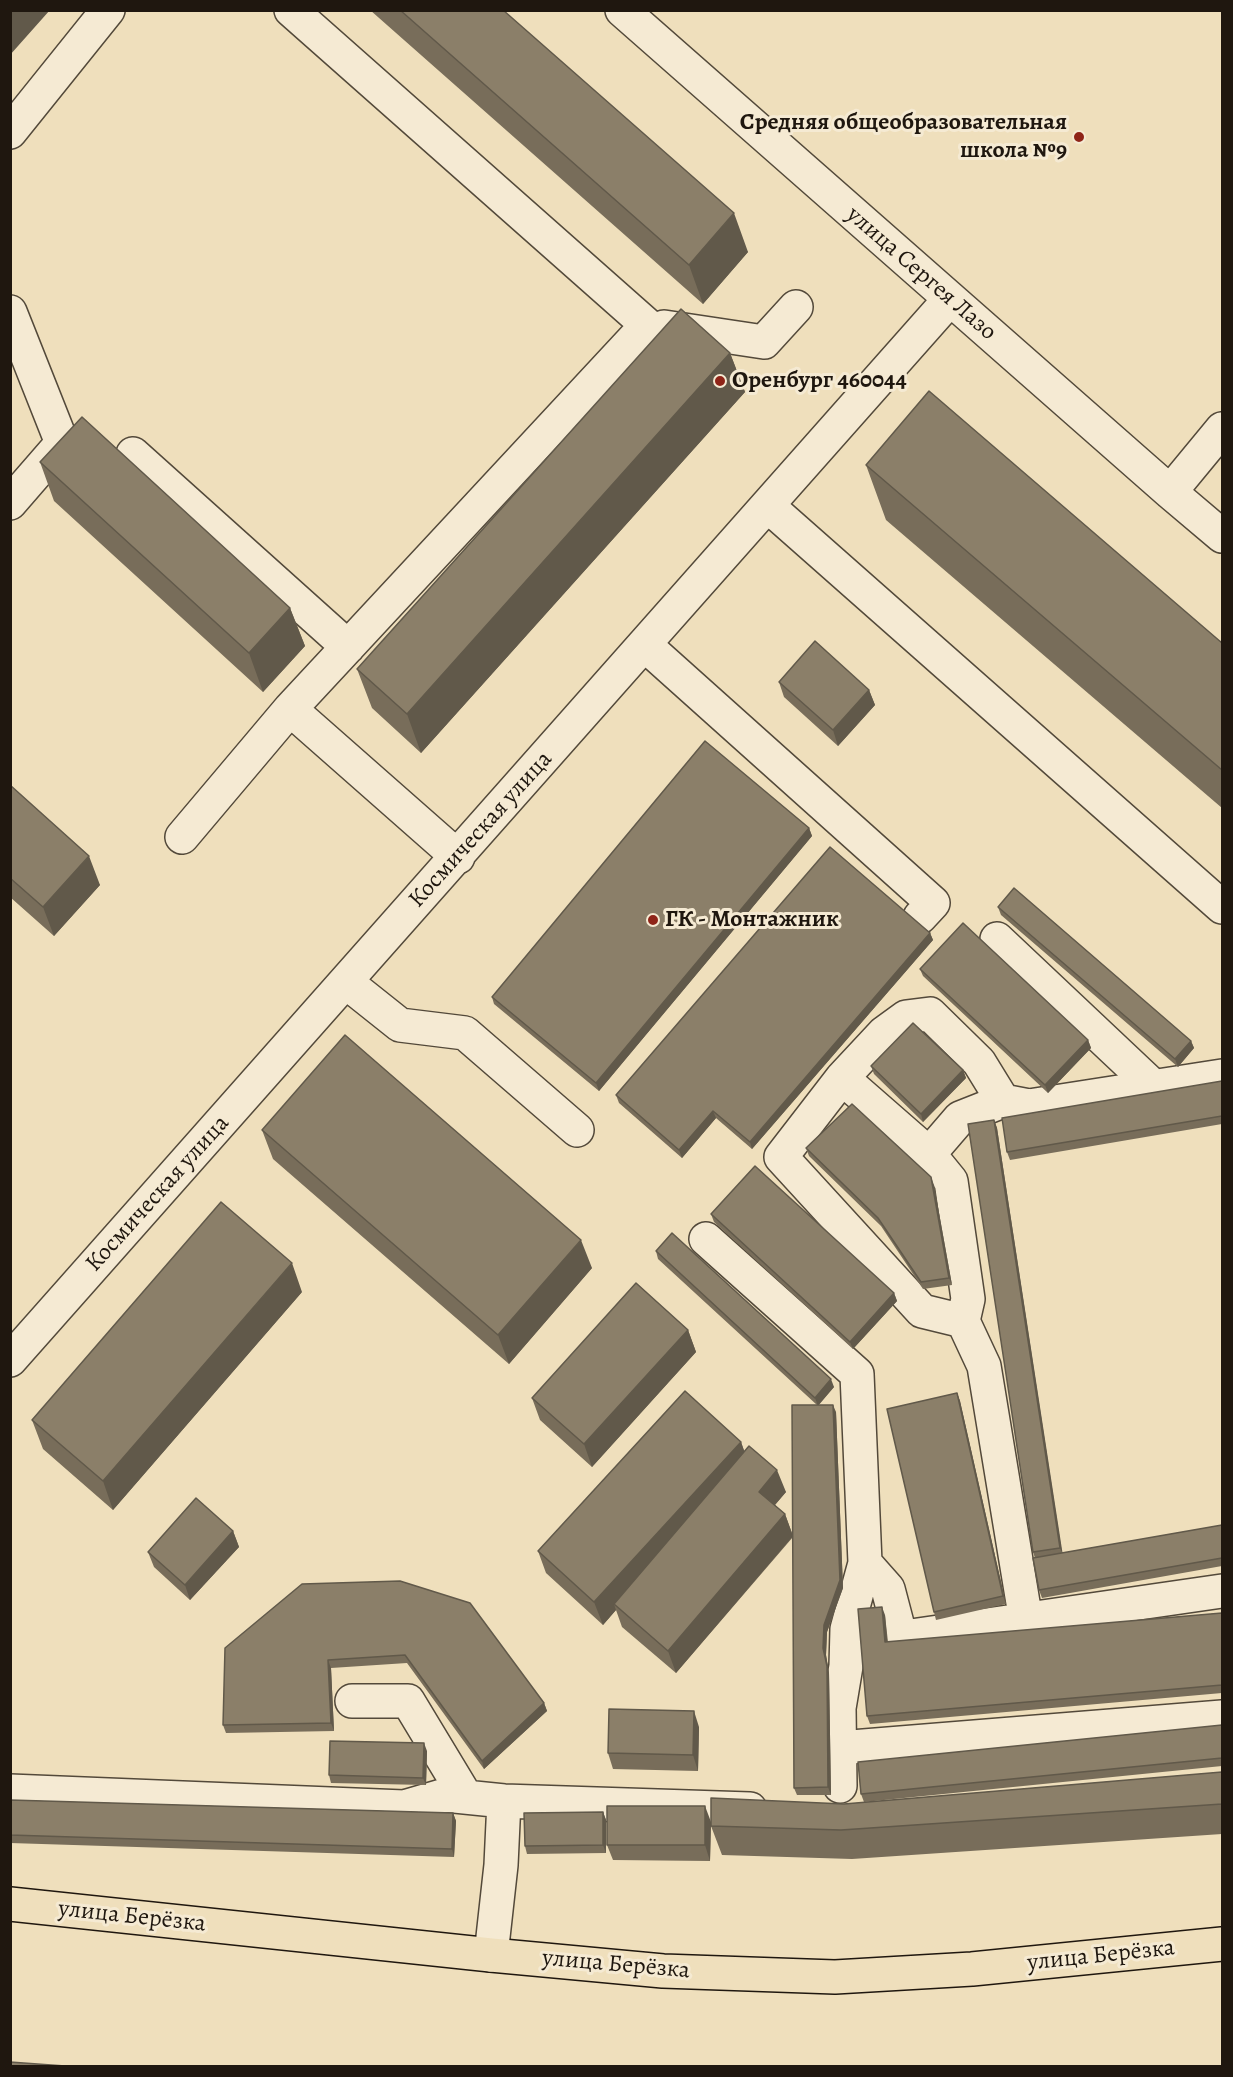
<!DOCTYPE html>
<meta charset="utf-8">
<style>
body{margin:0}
#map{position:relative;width:1233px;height:2077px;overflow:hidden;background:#efdfbc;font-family:Alegreya,serif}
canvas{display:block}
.frame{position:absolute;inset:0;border:12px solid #1f170f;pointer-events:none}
</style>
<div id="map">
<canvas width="1233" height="2077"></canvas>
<div class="frame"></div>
</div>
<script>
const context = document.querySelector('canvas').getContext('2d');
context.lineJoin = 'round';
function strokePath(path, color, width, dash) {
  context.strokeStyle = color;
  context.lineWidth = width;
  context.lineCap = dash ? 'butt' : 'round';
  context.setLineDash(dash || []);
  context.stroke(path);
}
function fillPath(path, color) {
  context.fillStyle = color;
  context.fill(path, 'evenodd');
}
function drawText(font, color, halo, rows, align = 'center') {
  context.font = font + ' Alegreya,serif';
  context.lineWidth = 6;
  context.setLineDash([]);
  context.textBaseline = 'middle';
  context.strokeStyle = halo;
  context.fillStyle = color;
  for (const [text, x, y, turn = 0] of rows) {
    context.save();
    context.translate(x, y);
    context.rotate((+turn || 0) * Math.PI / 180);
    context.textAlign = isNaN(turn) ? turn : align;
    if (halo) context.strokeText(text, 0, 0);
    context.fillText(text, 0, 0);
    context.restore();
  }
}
const minor = new Path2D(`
 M291,10L647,325L290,709L458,857
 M622,10L1170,492L1222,536
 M10,132L108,10
 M10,312L62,443L10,503
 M664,327L764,342L796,307
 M133,454L348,647
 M1170,492L1222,429
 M768,506L1222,907
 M645,645L933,903L920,917
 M182,837L290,709
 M997,939L1154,1087
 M346,982L400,1025L465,1033L577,1130
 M842,1078L929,1154L951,1181L968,1299L963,1321L984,1366L1026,1621
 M929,1154L960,1118L1003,1101L1029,1106L1222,1076
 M706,1239L857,1374L865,1563L847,1629L846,1666L839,1708L840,1786
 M963,1321L922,1311L781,1157L842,1078L884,1033L906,1017L930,1014L979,1062L1003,1101
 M10,1360L950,299
 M865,1563L888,1589L899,1631L911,1636L1222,1591
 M352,1701H408L466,1797
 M839,1748L1222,1717
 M10,1791L404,1807L445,1795L504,1801L750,1809
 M491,1955L501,1865L504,1801`);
const major = new Path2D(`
 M10,1904L491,1955L663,1971L835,1977L972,1969L1222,1944`);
const wall = new Path2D(`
 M370,10H503L748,252L703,304Z
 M730,353L745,392L421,753L372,708L357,669Z
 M40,462L290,608L305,646L263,692L54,501Z
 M866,465L1222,643V808L886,520Z
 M779,682L869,690L875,705L838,746L784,697Z
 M10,785L100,885L54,936L10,897Z
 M809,828L812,836L599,1091L494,1004L492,997Z
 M998,907L1191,1041L1194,1048L1178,1067L1001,915Z
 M930,933L933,940L752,1149L716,1118L682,1158L619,1103L616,1095Z
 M920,969L1088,1040L1091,1048L1048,1093L923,976Z
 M871,1066L963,1070L966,1078L923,1122L874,1074Z
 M1222,1081V1124L1010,1160L1007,1152Z
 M994,1120L997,1128L1062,1553L1222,1525V1566L1042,1598L1039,1590L1035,1558L1033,1552Z
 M262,1130L592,1268L509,1364L273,1159Z
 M806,1148L934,1185L952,1285L923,1289L881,1226L809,1156Z
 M711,1214L894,1293L897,1301L853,1349L714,1222Z
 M656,1251L834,1387L818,1405L836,1412L843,1588L827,1632L826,1655L829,1673L831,1795H797L794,1788L793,1537L676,1673L622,1627L616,1610L603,1625L546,1573L538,1551L741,1442L744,1451L786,1492L775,1505L785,1514L793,1536L817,1405L658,1259Z
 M302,1292L113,1510L43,1449L32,1420Z
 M688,1330L696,1352L592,1467L540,1420L532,1398Z
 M957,1393L960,1401L1006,1604L936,1620L934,1612Z
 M233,1531L239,1547L190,1600L154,1567L148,1552Z
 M302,1584L544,1703L547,1711L484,1769L407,1663L331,1668L334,1731L226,1733L223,1725Z
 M1222,1613V1693L870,1724L867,1716L885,1615L888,1642Z
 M1222,1725V1766L864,1802L861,1794Z
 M699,1727L698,1771L613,1769L608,1753Z
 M427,1751L426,1785L331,1783L329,1775Z
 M1222,1772V1834L852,1859L722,1855L711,1826L844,1804Z
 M10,1800L453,1813L456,1821L454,1857L10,1843Z
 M603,1812L606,1820V1853L527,1854L525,1846Z
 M711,1822L710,1861L613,1860L607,1845Z`);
const shadedWall = new Path2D(`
 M10,10H50L10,55Z
 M734,213L748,252L703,304L689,265Z
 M730,353L745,392L421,753L407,714Z
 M290,608L305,646L263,692L249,653Z
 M869,690L875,705L838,746L833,730Z
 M809,828L812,836L599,1091L596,1083Z
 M89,856L100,885L54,936L43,907Z
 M930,933L933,940L752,1149L750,1142Z
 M1088,1040L1091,1048L1048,1093L1045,1085Z
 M1191,1041L1194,1048L1178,1067L1175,1059Z
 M963,1070L966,1078L923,1122L921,1114Z
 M713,1111L716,1118L682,1158L679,1150Z
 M994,1120L997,1128L1063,1556L1060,1548Z
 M931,1177L934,1185L952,1285L949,1278Z
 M581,1240L592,1268L509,1364L498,1335Z
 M292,1263L302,1292L113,1510L103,1481Z
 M894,1293L897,1301L853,1349L850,1342Z
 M688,1330L696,1352L592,1467L584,1444Z
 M831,1379L834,1387L818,1406L815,1398Z
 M957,1393L960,1401L1006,1604L1003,1596Z
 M833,1405L836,1412L843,1588L827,1632L826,1655L829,1673L831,1795L828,1787L823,1648Z
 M741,1442L749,1464L614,1604L616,1610L603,1625L594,1602Z
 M777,1470L786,1492L767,1514L759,1492Z
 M785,1514L793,1536L676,1673L668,1651Z
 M233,1531L239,1547L190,1600L185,1585Z
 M882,1607L885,1615L888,1650L885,1642Z
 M328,1660L331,1668L334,1731L331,1723Z
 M544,1703L547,1711L484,1769L482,1761Z
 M694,1711L699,1727L698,1771L693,1755Z
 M424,1743L427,1751L426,1785L423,1778Z
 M705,1806L711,1822L710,1861L705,1845Z
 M603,1812L606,1820V1853L603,1845Z
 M453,1813L456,1821L454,1857L452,1849Z`);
const building = new Path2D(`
 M400,10H503L734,213L689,265Z
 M681,309L730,353L407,714L357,669Z
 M929,391L1222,643V770L866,465Z
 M82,417L290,608L249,653L40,462Z
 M815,641L869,690L833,730L779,682Z
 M705,741L809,828L596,1083L492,997Z
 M10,785L89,856L43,907L10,878Z
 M830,847L930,933L750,1142L713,1111L679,1150L616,1095Z
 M1014,888L1191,1041L1175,1059L998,907Z
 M963,923L1088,1040L1045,1085L920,969Z
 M913,1023L963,1070L921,1114L871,1066Z
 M345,1035L581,1240L498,1335L262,1130Z
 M1222,1081V1116L1007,1152L1002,1118Z
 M852,1104L931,1177L949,1278L921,1282L878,1218L806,1148Z
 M994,1120L1060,1548L1033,1552L968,1124Z
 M755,1166L894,1293L850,1342L711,1214Z
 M221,1202L292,1263L103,1481L32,1420Z
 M672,1233L831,1379L815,1398L656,1251Z
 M636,1283L688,1330L584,1444L532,1398Z
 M685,1391L741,1442L594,1602L538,1551Z
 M957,1393L1003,1596L934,1612L887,1409Z
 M792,1405H833L840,1580L824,1625L823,1648L827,1666L828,1787L794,1788Z
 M749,1446L777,1470L759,1492L785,1514L668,1651L614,1604Z
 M196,1498L233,1531L185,1585L148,1552Z
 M1222,1525V1558L1039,1590L1033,1558Z
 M400,1581L470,1603L544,1703L482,1761L405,1655L328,1660L331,1723L223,1725L225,1648L302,1584Z
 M882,1607L885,1642L1222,1613V1685L867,1716L858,1609Z
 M609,1709L694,1711L693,1755L608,1753Z
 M1222,1725V1758L861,1794L858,1762Z
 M330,1741L424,1743L423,1778L329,1775Z
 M1222,1772V1804L841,1830L711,1826V1798L844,1804Z
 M10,1800L453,1813L452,1849L10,1835Z
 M607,1806H705V1845H607Z
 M603,1812V1845L525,1846L524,1813Z
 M10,2062L79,2067H10Z`);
const markers = [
 [1079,137,6,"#8f2418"],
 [720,381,6,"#8f2418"],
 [653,920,6,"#8f2418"]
];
const poiNames = [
 ["Средняя общеобразовательная",1067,123,"right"],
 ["школа №9",1067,151,"right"],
 ["Оренбург 460044",732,381],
 ["ГК - Монтажник",665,920]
];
const streetNames = [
 ["улица Сергея Лазо",921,274,41],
 ["Космическая улица",481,830,-48],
 ["Космическая улица",158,1194,-48],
 ["улица Берёзка",132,1917,6],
 ["улица Берёзка",1101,1956,-6],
 ["улица Берёзка",616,1965,5]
];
strokePath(minor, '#53493a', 36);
strokePath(major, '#1f170f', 36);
strokePath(minor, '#f5ead3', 33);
strokePath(major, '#efdfbc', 33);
fillPath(wall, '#786d5a');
fillPath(shadedWall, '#61594a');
fillPath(building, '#8b7f69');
strokePath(building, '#61594a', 1.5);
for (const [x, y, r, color] of markers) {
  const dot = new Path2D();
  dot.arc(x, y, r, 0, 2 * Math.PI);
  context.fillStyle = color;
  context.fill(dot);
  strokePath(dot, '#f5ead3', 2);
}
drawText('bold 24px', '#1f170f', '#f5ead3', poiNames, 'left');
drawText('24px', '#1f170f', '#f5ead3', streetNames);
</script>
